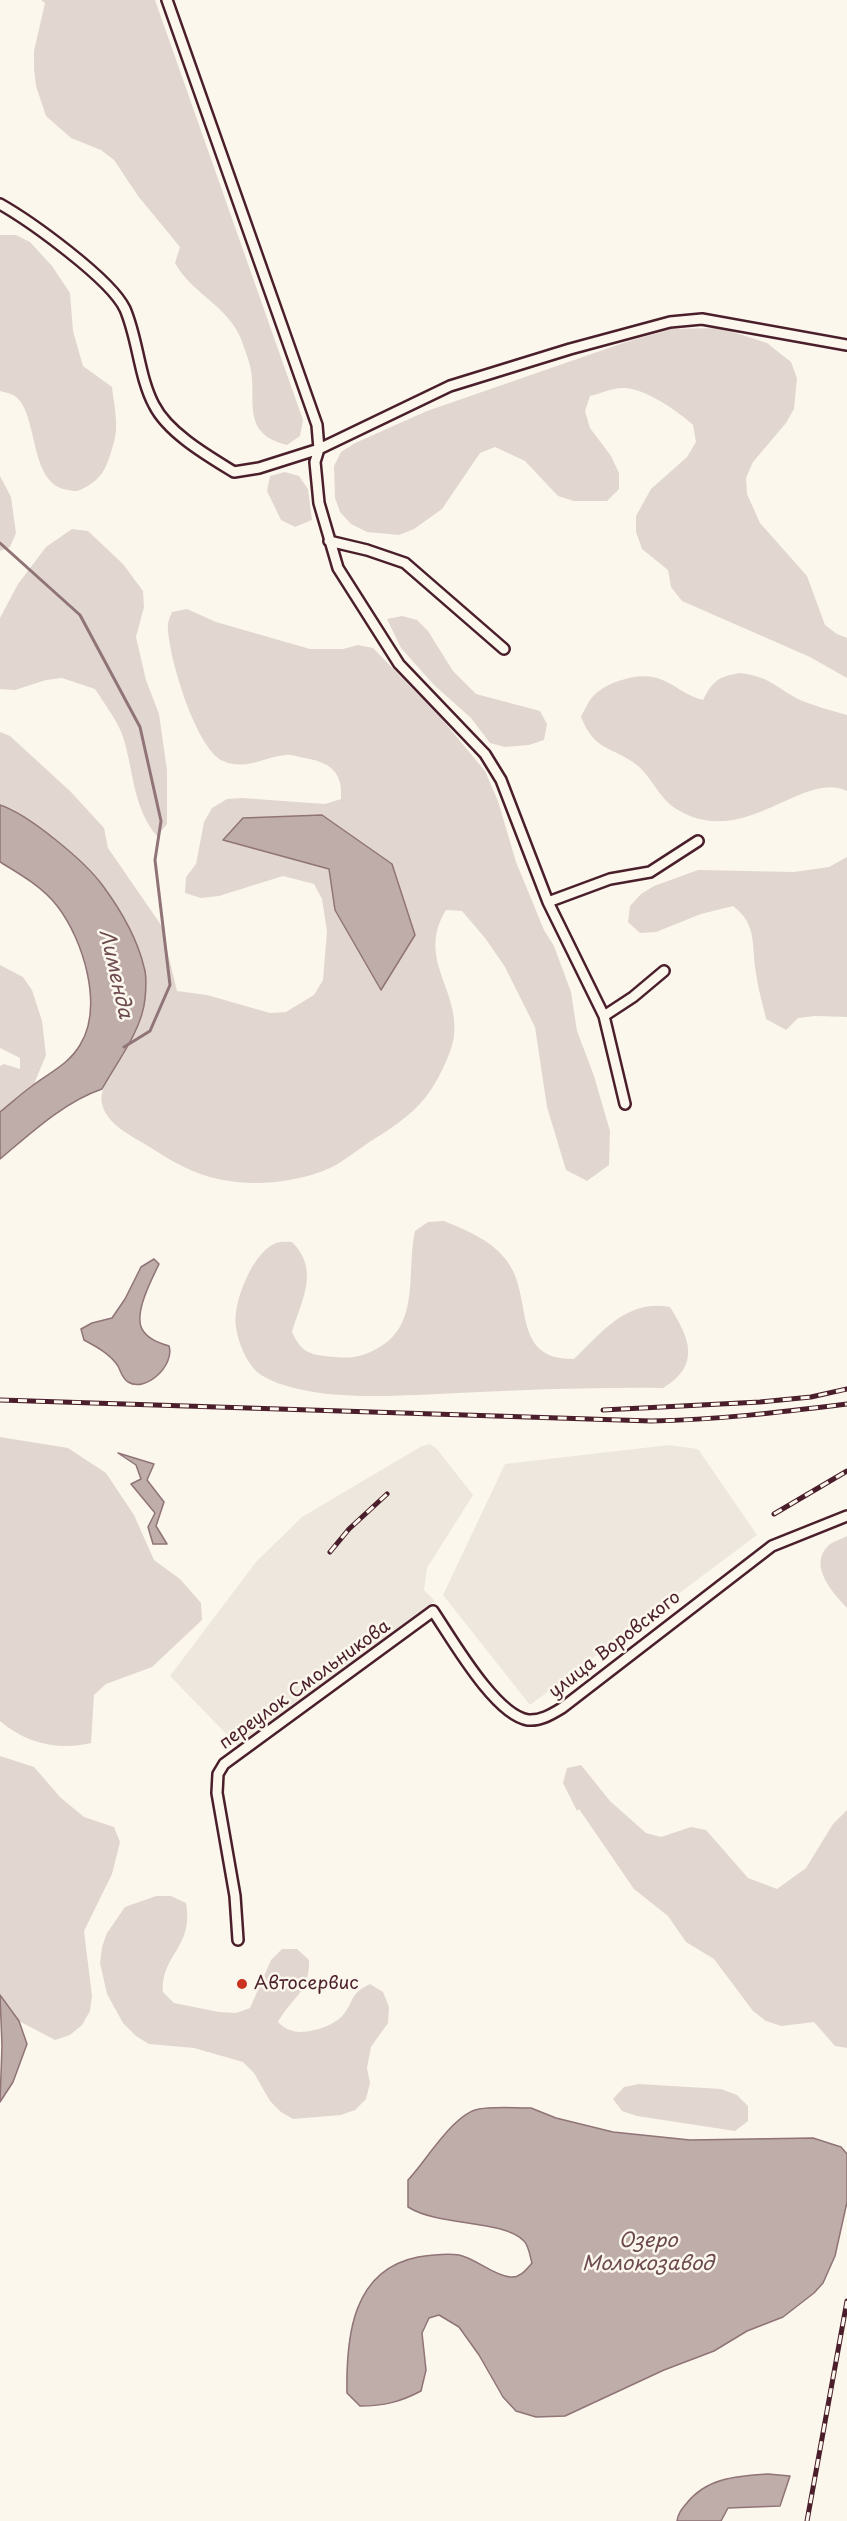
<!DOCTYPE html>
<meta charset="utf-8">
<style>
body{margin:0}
canvas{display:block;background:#fbf7ec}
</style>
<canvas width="847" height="2521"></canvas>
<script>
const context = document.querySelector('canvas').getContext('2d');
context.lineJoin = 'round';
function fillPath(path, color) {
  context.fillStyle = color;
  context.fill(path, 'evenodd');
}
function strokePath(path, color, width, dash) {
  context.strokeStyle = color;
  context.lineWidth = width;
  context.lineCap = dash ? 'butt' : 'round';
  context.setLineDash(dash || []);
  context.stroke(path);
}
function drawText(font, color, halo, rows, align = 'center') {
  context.font = font + ' "Playpen Sans",sans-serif';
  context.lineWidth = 5;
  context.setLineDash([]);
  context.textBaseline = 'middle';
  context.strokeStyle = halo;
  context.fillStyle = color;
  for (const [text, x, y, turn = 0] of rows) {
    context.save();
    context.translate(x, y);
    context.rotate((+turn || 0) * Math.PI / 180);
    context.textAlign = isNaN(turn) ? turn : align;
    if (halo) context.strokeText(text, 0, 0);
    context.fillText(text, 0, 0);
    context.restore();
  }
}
const built = new Path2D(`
 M430,1444L436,1448L473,1495L427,1568L424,1590L435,1601L238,1746L170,1676L256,1562L302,1517L422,1446Z
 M669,1445L698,1449L757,1535L530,1705L443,1595L505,1464Z`);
const green = new Path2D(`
 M41,0H155L303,420L300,436L287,445C239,433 258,400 250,366C248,357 244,348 241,339C228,306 191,293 175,263L180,247L138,196L114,160L101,150L71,138L46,116L36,86L34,69V51L45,3Z
 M0,235H16L30,242L52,266L70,293L73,331L83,366L112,387C114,405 119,425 114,442C107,465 105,478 82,489C77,492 74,491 68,490C31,485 38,425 20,401C15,394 8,393 0,391Z
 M721,328L767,343L791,362L797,378L794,409L786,423L753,462L746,478L747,494L760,523L807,576L825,625L837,634L847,638V678L810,657L682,601L671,587L668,570L642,549L636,532V516L651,489L687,457L696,442L693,425C678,411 643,387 622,388C612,388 600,394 590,396L585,411L590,428L611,456L619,473V489L607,501H574L558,496L525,461L495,447L480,453L442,509L414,529L399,535L367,532L351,524L340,512L335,498L334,466L341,452L355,443L427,411L626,342L671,329Z
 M285,472L299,476L308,489L312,520L295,527L281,520L267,491L270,476Z
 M0,476L11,497L16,533L10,547L0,551Z
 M72,529L88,531L123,564L143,591L144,607L136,637L146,680L159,714L167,770V824L157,836C132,807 134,769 122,734C116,719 104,703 95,689L62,678L46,680L15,690L0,689V618L18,584L46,547Z
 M187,609L216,622L310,649H343L358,645L373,648L441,718L485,771L498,801L516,862L544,930L554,946L571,992L577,1031L594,1076L610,1131L609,1165L587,1181L566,1170L547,1107L535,1027L505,967L485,938L462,911L446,910C416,959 460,989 454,1036C452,1053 436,1085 425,1098C411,1116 387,1131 368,1143C356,1151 343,1162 330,1168C287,1187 226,1189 184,1167C171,1161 160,1153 148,1146C132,1136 107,1125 102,1104C97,1086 125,1048 135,1031L102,884L54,838L13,809L0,805V732L10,736L71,792L104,828L108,848L161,925L177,991L207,995L270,1013L286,1012L314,995L323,980L327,931L322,899L314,884L283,876L219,896L201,898L185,893L186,877L196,864L204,822L212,808L227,799L242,798L325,804L341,799C343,771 329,762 304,758C298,757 291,754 286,755C264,757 246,771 223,761C196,749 169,658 168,629C167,623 170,617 172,612Z
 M402,616L417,620L428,631L453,671L476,694L540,711L547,724L544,740L529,745L505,747L490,743L471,718L434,685L401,648L387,619Z
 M740,673C774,677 778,691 805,702C818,707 833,711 847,715V791C803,769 745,850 678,810C660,800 653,779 638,766C614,746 595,753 581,717C586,707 590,697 599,691C614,680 640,673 657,678C674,683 685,696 703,700C713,681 717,677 740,673Z
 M847,857V1017L815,1016L798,1018L786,1030L766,1019C763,1004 758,989 756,973C751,945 758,925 733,906L701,914L656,932L640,933L628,922L630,906L641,894L654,886L698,870L794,872L829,867Z
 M0,965L23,977L32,990L42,1021L46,1055L34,1084L0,1112V1066L4,1064L20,1069V1058L0,1048Z
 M444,1221C468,1231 494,1241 509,1264C533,1300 511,1360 574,1359C602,1332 627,1299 670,1307C690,1339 701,1365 663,1388C595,1387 527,1390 458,1393C410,1395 350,1400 303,1390C289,1387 269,1382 257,1372C246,1362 238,1342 236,1327C232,1304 252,1254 274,1244C279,1241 286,1242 292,1242C320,1270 302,1299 292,1332C302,1354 311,1355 335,1357C352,1359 364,1356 378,1348C421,1325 406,1271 415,1231L428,1222Z
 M0,1437L68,1448L106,1473L134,1515L154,1560L180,1579L201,1603L202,1620L152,1667L106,1684L94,1695L91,1743C59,1751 25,1743 0,1721Z
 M847,1536V1608C833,1593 807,1565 829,1545C834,1541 842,1539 847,1536Z
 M0,1756L34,1767L60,1797L84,1817L114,1827L120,1842L112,1874L84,1931L92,1996L90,2011L82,2025L70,2035L55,2040L19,2021L0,1995Z
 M581,1765L610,1801L646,1833L661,1837L691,1827L706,1830L748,1878L777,1889L806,1868L833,1824L847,1810V2048L835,2046L814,2022L781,2026L766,2021L753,2011L714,1959L686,1942L668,1916L634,1889L579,1809L577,1811L563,1783L567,1768Z
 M156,1896H171L186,1903C194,1948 161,1954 163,1992L174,2003L219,2012L236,2013L250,2008L271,1960L282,1949H297L309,1960C310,1992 292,1997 278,2022C281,2025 286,2029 290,2030C304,2036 333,2027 343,2015C356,1999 348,1995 370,1984L383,1992L389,2007L388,2023L371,2047L367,2068L370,2083L366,2099L355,2110L341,2115L293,2119L281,2112L270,2101L254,2073L243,2062L194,2048L149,2044L136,2036L123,2023L107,1994L100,1963L102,1947L107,1933L125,1907Z
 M639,2084L721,2089L737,2095L748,2106V2121L735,2131L637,2116L622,2111L613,2099L624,2087Z`);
const water = new Path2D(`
 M0,805C28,814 85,861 103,886C120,909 137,938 144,967C147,976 146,989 145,999C142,1030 117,1062 102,1089C64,1102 31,1133 0,1159V1112C11,1103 21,1094 32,1086C50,1072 68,1065 80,1045C104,1006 83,940 58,907C44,888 20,874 0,862Z
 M322,815L392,864L415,935L381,990L335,910L329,869L223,840L243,818Z
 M154,1259L159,1264C152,1279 131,1317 144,1332C150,1340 160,1343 169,1346C175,1365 146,1393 128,1382C122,1378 121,1372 118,1366C110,1354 97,1347 84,1340L81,1329L92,1323L112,1318L125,1299L141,1267Z
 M118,1453L154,1464L147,1480L164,1502L156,1526L167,1544H153L148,1527L155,1513L131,1484L141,1479L136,1465Z
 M0,1995L19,2021L27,2044L13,2082L0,2102L2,2046Z
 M531,2108L556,2118L613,2132L690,2140L813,2138L841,2147L847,2154V2202L835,2256L823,2283L814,2293L783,2317L747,2331L714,2351L664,2370L565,2416L536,2417L516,2411L503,2397L479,2355L459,2327L439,2315L429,2318L422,2333L426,2370L421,2391C400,2402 384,2406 360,2406L347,2393C346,2337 352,2270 418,2257C431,2255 446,2253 459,2255C475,2258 494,2276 510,2277C520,2278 526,2270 532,2263C530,2257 529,2246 524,2241C502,2219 440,2227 408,2207V2180C426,2161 454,2113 479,2109C495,2106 514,2108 531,2108Z
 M768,2474L790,2476L780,2506L728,2508L721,2521H677C678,2514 681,2510 686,2504C706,2478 736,2476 768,2474Z`);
const stream = new Path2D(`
 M0,543L80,615L140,727L161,821L155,860L170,985L150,1031L124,1047`);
const street = new Path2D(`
 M167,0L317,425L319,449L315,462L319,503L338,568L399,664L485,754L501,780L548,902L604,1016L625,1104
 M0,204C30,221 111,279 125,309C138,339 139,377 154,405C168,433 208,456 234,472L259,468L319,449L450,386L570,349L670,322L702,319L847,345
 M329,541L367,550L405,563L504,649
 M548,902L610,879L650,872L698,841
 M604,1016L633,997L664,971
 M238,1940L235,1896L217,1793L218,1774L224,1764L433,1611C452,1639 495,1715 528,1720C541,1721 552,1714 562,1708L772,1546L847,1516`);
const rail = new Path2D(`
 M0,1400L651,1421C717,1420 782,1412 847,1404
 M603,1410L760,1402L811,1397L847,1389
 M774,1514L847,1471
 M330,1552L349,1529L387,1494
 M807,2521L847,2301`);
const markers = [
 [242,1984,6,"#c8321e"]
];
const streetNames = [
 ["улица Воровского",615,1645,-38],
 ["переулок Смольникова",305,1685,-36]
];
const poiNames = [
 ["Автосервис",254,1984]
];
const waterNames = [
 ["Лименда",115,974,77],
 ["Озеро",648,2241],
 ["Молокозавод",648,2264]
];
fillPath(built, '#eee7de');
fillPath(green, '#e2d7d0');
fillPath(water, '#bfadaa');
strokePath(water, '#907477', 1.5);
strokePath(stream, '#907477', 3);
strokePath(street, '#4a1f2b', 14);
strokePath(street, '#fbf7ec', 9);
strokePath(rail, '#4a1f2b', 5);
strokePath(rail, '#fbf7ec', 3, [9]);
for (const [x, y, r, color] of markers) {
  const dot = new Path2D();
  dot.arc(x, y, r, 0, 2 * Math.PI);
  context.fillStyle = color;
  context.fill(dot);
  strokePath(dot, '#fbf7ec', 2);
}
drawText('18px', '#4a1f2b', '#fbf7ec', streetNames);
drawText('18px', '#4a1f2b', '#fbf7ec', poiNames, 'left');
drawText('italic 20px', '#6d4a51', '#fbf7ec', waterNames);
</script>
